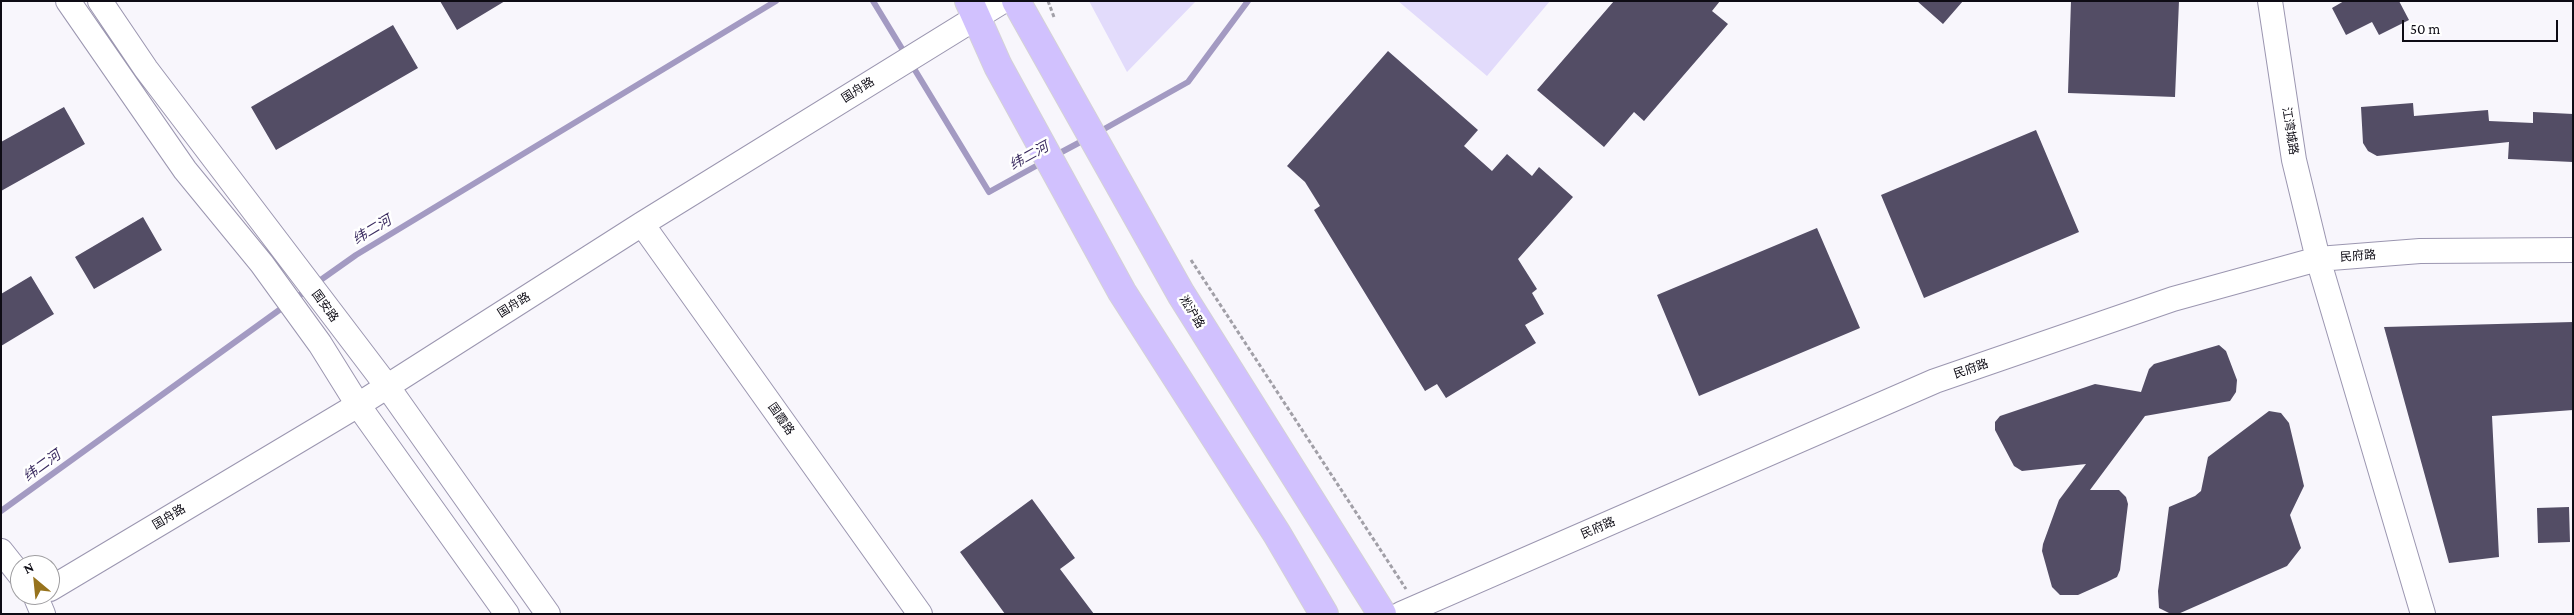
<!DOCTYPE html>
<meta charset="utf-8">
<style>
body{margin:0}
#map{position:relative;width:2574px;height:615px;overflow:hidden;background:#f8f6fc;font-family:"Crimson Pro",serif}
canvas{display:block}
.frame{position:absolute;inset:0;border:2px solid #0e0c15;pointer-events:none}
.north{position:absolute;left:10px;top:555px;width:50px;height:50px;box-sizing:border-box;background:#fff;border:1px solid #9f9ea1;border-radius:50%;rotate:332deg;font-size:14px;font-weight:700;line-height:20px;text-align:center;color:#0e0c15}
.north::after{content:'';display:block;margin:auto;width:18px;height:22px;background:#97731d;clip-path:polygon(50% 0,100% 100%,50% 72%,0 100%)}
.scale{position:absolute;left:2402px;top:20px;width:156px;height:22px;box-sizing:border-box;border:2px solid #0e0c15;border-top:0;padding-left:6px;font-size:15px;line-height:18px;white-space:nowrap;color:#0e0c15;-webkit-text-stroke:4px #fff;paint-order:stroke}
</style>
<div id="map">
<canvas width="2574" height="615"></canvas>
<div class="frame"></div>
<div class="north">N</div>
<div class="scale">50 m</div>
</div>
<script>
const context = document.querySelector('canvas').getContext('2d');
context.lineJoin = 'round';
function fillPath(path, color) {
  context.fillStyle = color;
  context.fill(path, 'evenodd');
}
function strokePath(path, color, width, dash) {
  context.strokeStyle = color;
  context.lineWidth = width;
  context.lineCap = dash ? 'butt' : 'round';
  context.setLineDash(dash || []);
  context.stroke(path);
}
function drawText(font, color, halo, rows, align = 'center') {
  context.font = font + ' "Crimson Pro","Noto Sans SC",serif';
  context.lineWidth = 5;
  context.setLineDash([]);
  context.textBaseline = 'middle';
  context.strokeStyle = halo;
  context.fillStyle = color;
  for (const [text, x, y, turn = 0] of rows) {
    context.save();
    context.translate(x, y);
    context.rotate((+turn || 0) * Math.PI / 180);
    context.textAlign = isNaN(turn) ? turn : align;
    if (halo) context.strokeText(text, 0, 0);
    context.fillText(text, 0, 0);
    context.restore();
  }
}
const green = new Path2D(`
 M1089,1H1196L1127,72Z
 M1398,1H1550L1487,76Z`);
const stream = new Path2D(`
 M873,1L989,192L1045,161
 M1097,133L1188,82L1248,1
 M1056,155L1086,139
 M315,284L356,255L776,1
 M1,511L307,290`);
const building = new Path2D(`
 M440,1H505L457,30Z
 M1614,1H1720L1712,11L1728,24L1644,121L1634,112L1604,147L1537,90Z
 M1917,1H1963L1943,24Z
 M2071,1H2179L2175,97L2068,93Z
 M2344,1H2399L2409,20L2379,35L2372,22L2346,35L2332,8Z
 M393,25L418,68L276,150L251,107Z
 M1388,51L1478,130L1464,146L1492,171L1507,154L1532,176L1539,167L1573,197L1518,259L1537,289L1532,293L1544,314L1525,325L1536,343L1446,398L1437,384L1425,391L1314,210L1320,206L1305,182L1287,166Z
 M2413,103L2414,116L2488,110L2489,121L2533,123V112L2573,114V162L2508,159L2509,142L2377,156L2368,151L2363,143L2361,107Z
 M64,107L85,144L1,191V142Z
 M2036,130L2079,232L1924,298L1881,195Z
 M143,217L162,250L94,289L75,257Z
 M1817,228L1860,328L1699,396L1657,295Z
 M31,276L54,314L1,346V294Z
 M2573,322V410L2492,416L2499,557L2449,563L2384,327Z
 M2219,345L2226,351L2237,380L2236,392L2230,401L2145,416L2090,490H2119L2126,497L2128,504L2120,570L2117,577L2107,582L2078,595H2060L2052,587L2042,551L2043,544L2059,500L2086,464L2022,471L2014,466L1995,430V422L2000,416L2095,384L2141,392L2149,369L2154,364Z
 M2269,411L2281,413L2289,423L2304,486L2290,515L2301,548L2287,566L2178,614H2171L2159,608L2158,591L2169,507L2195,496L2201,491L2208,457Z
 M1032,499L1075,558L1060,569L1094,614H1005L960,552Z
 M2569,507L2570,542L2538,543L2537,508Z`);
const path = new Path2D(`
 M1048,1L1054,17
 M1191,260L1406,589`);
const minor = new Path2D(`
 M68,1L185,170L262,264L320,344L358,405L507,614
 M100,1L146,69L387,386L548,614
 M2270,1L2294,160L2318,259L2423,614
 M642,224L920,614
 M1,551L20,575
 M50,589L358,405L642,224L1003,1
 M35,595L43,614
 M1401,614L1935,381L2173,299L2318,259L2420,251L2573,250`);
const major = new Path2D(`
 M969,1L998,66L1122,292L1277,534L1324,614
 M1016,1L1181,294L1382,614`);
const streetNames = [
 ["国舟路",858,90,-32],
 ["江湾城路",2290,131,81],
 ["民府路",2358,256,-4],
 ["国舟路",514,305,-32],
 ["国安路",325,306,54],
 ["淞沪路",1192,312,58],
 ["民府路",1971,369,-19],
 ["国霞路",781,419,55],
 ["国舟路",169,517,-31],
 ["民府路",1598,528,-23]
];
const waterNames = [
 ["纬二河",1029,156,-29],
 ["纬二河",372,230,-31],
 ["纬二河",42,466,-36]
];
fillPath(green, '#e2dbfb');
strokePath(stream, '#a39ac2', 6);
fillPath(building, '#534d65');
strokePath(minor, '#9b96b0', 26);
strokePath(major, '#d4d3d5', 30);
strokePath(path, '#a19fa7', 3, [4, 2.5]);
strokePath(minor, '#fff', 24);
strokePath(major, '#d1c1fe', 28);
drawText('12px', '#0e0c15', '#fff', streetNames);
drawText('italic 14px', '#3c2d61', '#fff', waterNames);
</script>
